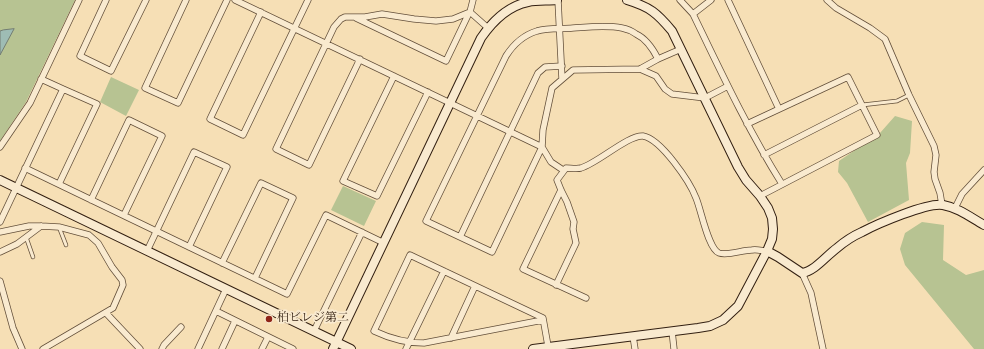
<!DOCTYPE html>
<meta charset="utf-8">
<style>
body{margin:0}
canvas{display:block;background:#f6dfb5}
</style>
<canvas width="984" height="349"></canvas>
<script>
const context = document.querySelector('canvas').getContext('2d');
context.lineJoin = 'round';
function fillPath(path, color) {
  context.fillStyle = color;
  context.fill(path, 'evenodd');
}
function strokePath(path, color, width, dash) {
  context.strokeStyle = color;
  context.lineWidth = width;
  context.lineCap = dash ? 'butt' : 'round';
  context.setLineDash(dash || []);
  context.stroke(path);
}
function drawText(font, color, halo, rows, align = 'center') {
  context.font = font + ' "IM FELL DW Pica","Noto Serif JP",serif';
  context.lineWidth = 3.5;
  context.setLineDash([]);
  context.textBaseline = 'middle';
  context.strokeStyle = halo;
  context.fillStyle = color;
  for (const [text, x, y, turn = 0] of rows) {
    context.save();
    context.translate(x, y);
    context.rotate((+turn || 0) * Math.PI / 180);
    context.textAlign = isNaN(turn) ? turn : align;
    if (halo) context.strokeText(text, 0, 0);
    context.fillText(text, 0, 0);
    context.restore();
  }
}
const green = new Path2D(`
 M0,0H75L26,102L0,141Z
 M111,77L139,90L126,116L100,102Z
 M895,116L912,121L910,153L906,163L909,200L868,222L847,183L838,172L839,161L880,133Z
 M343,186L376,201L364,226L331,210Z
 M922,222L944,225L943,260L966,275L984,270V349H974L905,265L900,249L905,233Z`);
const water = new Path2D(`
 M14,29L0,55V31L3,30Z`);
const lane = new Path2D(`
 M862,105L897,101L909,95
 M59,227L66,245
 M26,237L33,257`);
const street = new Path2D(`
 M106,0L80,56L111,71L146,0
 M186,0L145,88L178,103L227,0
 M235,0L542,147L551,162L563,170
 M558,0L562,79
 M680,0L693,14C721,72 748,130 782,184
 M728,0L779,109
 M827,0L836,8L870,28L885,39L909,95L934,146L936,155L934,172L935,179L940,193L942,205
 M261,12L210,119L243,135L308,0
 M470,12L488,28
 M470,12L473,0
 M693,14L711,0
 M356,18L446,61L469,13
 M360,59L309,165L276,149L334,27L341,19L345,17H365L382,14L414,19L436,21L453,19L470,12
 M658,59C653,49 647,39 636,34C632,31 627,29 622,28C606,25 589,27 573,28C562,29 548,28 537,31C524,35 513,45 506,56L426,221L492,252L542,147L543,130L552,88L573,70L640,69L658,59L681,49
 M640,69L656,76L665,89L672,94L705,98L728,86
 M394,76L343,181L377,196L428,92
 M41,79L63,89
 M747,124L848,77L877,135L760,196
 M0,147L30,103L79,0
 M764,155L862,105
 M25,168L287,294L326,215L384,243
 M561,190L523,269L586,298
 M91,200L129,120L162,136L124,215
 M955,208L962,194L984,170
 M0,222L63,89L97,104L59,184
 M0,232L29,226H41L59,227L89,235L98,243L112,267L122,280L123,285L113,308L43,349
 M460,237L538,73L545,67L562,66
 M147,251L194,152L227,167L189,247
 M0,252L17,244L41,226
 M222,263L261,183L293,198L255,278
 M802,273L811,293L823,349
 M0,281L13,328L22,349
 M556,285L576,243L573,229L574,222L567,202L561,190L557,180L566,168C570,168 577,169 581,168C598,163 628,135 643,136C661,139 690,182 696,198C701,209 708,249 719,253C728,256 742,250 752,250C757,249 763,251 767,251
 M216,311L293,349
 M106,313L140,349
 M543,320L424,343C405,343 391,339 374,331L410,255L543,318L548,346
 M314,331L362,232
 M672,331L674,349
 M633,336L635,349
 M451,338L475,286
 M162,349L164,345L181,327
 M198,349L226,289
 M222,349L235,321
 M262,349L268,337
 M406,349L444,271`);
const secondary = new Path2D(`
 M0,180L351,349
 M767,251L778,257L802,273C815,271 826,256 837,248C844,242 853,236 862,232C877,224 928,202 943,205C959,208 970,217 984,225
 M333,349L481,38C492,22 508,6 528,2C537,0 548,1 557,0
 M533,349L698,328L710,326L723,320L738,306L767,251L772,239L773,229L772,218L768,208L760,196L746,180L738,167L672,31C657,13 650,7 627,0`);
const markers = [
 [269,319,4,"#8f2418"]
];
const poiNames = [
 ["柏ビレジ第二",277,319]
];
fillPath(green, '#b7c392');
fillPath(water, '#9ebcb4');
strokePath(water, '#737d73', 1);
strokePath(lane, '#634f3a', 4.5);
strokePath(street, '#634f3a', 7);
strokePath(secondary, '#321f11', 10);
strokePath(lane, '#f9eacf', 3);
strokePath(street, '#f9eacf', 5.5);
strokePath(secondary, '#f9eacf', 8);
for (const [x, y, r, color] of markers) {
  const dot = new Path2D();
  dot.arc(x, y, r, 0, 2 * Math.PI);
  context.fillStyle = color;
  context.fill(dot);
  strokePath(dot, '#f9eacf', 1.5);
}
drawText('12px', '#321f11', '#f9eacf', poiNames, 'left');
</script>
